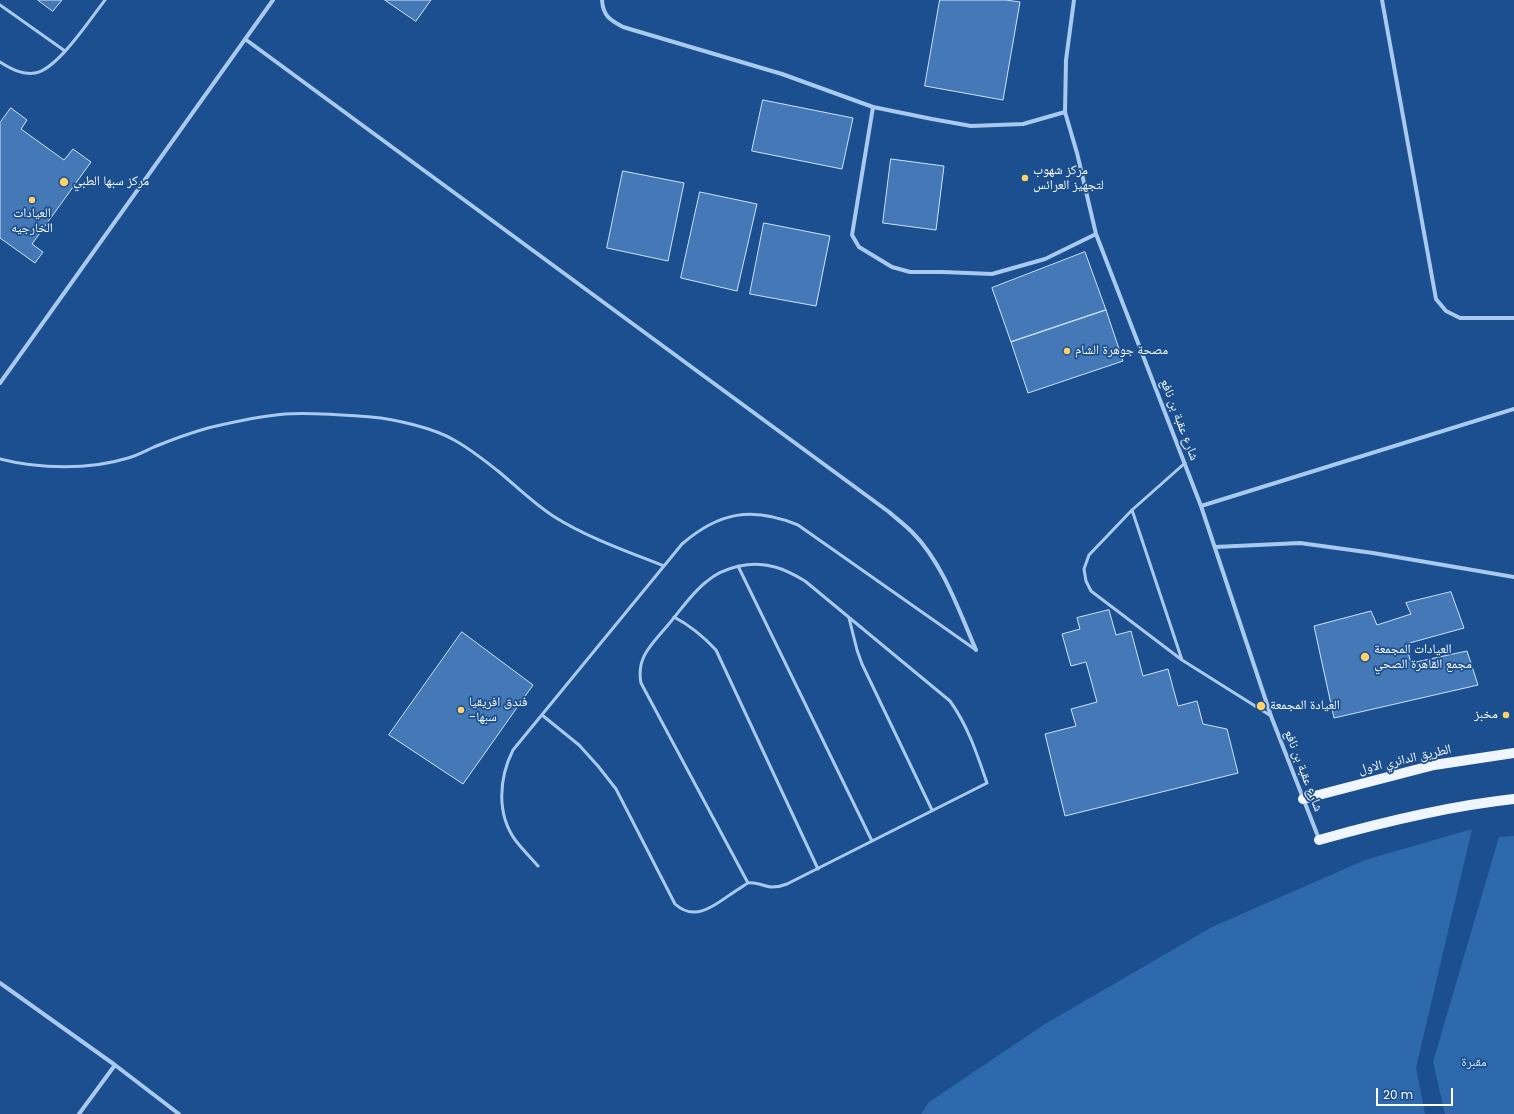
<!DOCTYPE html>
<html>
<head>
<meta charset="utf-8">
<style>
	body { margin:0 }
	#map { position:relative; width:1514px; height:1114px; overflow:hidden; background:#1b4f8f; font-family:Poppins,sans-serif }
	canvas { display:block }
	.scale { position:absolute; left:1376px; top:1088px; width:77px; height:18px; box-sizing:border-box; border:2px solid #fff; border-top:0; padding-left:5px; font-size:12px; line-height:14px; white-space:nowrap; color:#fff; -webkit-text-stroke:3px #1b4f8f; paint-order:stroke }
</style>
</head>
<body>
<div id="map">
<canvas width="1514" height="1114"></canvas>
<div class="scale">20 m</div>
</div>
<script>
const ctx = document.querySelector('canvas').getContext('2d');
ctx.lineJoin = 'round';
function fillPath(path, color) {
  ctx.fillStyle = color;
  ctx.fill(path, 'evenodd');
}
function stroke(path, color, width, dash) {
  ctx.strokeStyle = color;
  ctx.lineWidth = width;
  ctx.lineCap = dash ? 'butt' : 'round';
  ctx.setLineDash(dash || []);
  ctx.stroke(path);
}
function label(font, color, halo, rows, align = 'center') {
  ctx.font = font + ' Poppins,"Noto Naskh Arabic",sans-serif';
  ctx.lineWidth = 3.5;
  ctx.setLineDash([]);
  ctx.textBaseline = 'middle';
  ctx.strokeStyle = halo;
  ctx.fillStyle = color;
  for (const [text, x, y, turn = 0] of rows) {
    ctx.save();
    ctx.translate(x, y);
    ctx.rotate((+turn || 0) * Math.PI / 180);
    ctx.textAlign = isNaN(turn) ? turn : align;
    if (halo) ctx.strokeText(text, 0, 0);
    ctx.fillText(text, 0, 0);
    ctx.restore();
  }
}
fillPath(new Path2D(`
	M1472 829 1416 1068 1425 1114H921L929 1102 1045 1024 1212 927 1365 860Z
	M1514 836V1114H1445L1433 1062 1499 837Z`), '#2e69ad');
const building = new Path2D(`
	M38 0H62L53 11Z
	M385 0H431L416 21Z
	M940 0H1006L1020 2 1003 100 925 86Z
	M763 100 853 118 842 169 752 151Z
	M11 108 27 120 21 129 64 160 73 149 91 162 32 244 43 252 35 263 0 238V123Z
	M891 159 944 166 936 230 883 223Z
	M623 171 684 183 668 261 607 248Z
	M700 192 757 204 737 291 681 278Z
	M764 223 830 236 816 306 750 294Z
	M1085 252 1106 310 1011 342 992 288Z
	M1106 310 1123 361 1028 393 1011 342Z
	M1451 592 1464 628 1406 644 1411 663 1467 651 1478 685 1334 718 1314 626 1371 611 1377 625 1411 614 1406 603Z
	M1109 610 1116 635 1131 631 1143 676 1168 669 1178 706 1197 701 1203 724 1227 729 1238 773 1065 816 1045 734 1076 726 1071 709 1097 702 1086 662 1071 666 1062 634 1080 629 1077 618Z
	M462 632 533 685 463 784 389 735Z`);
fillPath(building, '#4478b7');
stroke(building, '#cfe3fa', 1);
stroke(new Path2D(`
	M0 5 65 51
	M0 62C11 69 22 75 35 73 57 70 91 18 105 0
	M0 459C38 469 90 470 128 458 136 456 145 451 154 447 171 440 190 433 208 428 233 422 259 416 285 414 311 412 345 415 371 417 394 419 434 428 454 440 469 448 484 460 498 471 516 486 533 503 553 516 588 538 626 551 664 566
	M1185 463 1132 510 1089 555 1084 569 1086 581 1091 591 1182 660 1271 716
	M1132 510 1182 660
	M738 566 872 841
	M674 617C691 626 703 636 716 650L818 869
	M849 618 857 650 862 664 932 810
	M542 715 579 745 598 766 616 789 675 904C697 924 718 902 737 890 741 888 744 885 748 883 756 881 764 887 772 887 777 887 782 886 787 884L987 783C977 754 968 726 950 701L805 581C795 575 786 570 775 567 752 560 723 567 706 582 691 594 680 611 668 625 652 644 636 657 641 683L748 883
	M538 866C531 858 523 850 516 841 496 814 499 778 513 750L682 544C719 512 752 506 798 525L976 650`), '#a9c9ee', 3);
stroke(new Path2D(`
	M602 0C603 16 610 20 623 27L782 74 873 107 932 119 971 126 1023 124 1065 112
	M1074 0 1066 60 1065 112 1077 153 1096 234 1201 506 1271 716 1319 839
	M1382 0 1436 299 1446 311 1460 318H1514
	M245 39 889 512C897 519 905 525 912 532 943 563 959 611 976 650
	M873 107 852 235 859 247 892 267 910 272H943L992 274 1045 259 1096 234
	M0 383 273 0
	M1201 506 1514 409
	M1215 547 1300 543 1373 553 1514 577
	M0 983 115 1065 179 1114
	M79 1114 115 1065`), '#a9c9ee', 4);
stroke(new Path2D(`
	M1303 799 1434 765 1514 753
	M1319 840C1383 822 1448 806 1514 799`), '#f0f6ff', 10);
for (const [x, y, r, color] of [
	[1025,178,4,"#ffd166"],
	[64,182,5,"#ffd166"],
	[32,200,4,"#ffd166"],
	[1067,351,4,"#ffd166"],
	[1365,657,5,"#ffd166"],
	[1261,706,5,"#ffd166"],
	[461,710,4,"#ffd166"],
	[1506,715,4,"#ffd166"]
]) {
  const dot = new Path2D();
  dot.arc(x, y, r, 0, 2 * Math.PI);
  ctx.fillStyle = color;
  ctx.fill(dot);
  stroke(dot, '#1b4f8f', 1.5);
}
label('13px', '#fff', '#1b4f8f', [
	["مركز شهوب",1033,171],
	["لتجهيز العرائس",1033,186],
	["مركز سبها الطبي",73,182],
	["العيادات",32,214,"center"],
	["الخارجيه",32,229,"center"],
	["مصحة جوهرة الشام",1075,351],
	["العيادات المجمعة",1374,650],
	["مجمع القاهرة الصحي",1374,665],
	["فندق افريقيا",469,703],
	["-سبها",469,718],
	["العيادة المجمعة",1270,706],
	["مخبز",1498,715,"right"]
], 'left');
label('13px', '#fff', '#1b4f8f', [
	["شارع عقبة بن نافع",1179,420,69],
	["الطريق الدائري الاول",1405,760,-13],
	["شارع عقبة بن نافع",1303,771,69]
]);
label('13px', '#cfe3fa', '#1b4f8f', [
	["مقبرة",1474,1063]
]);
</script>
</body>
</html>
